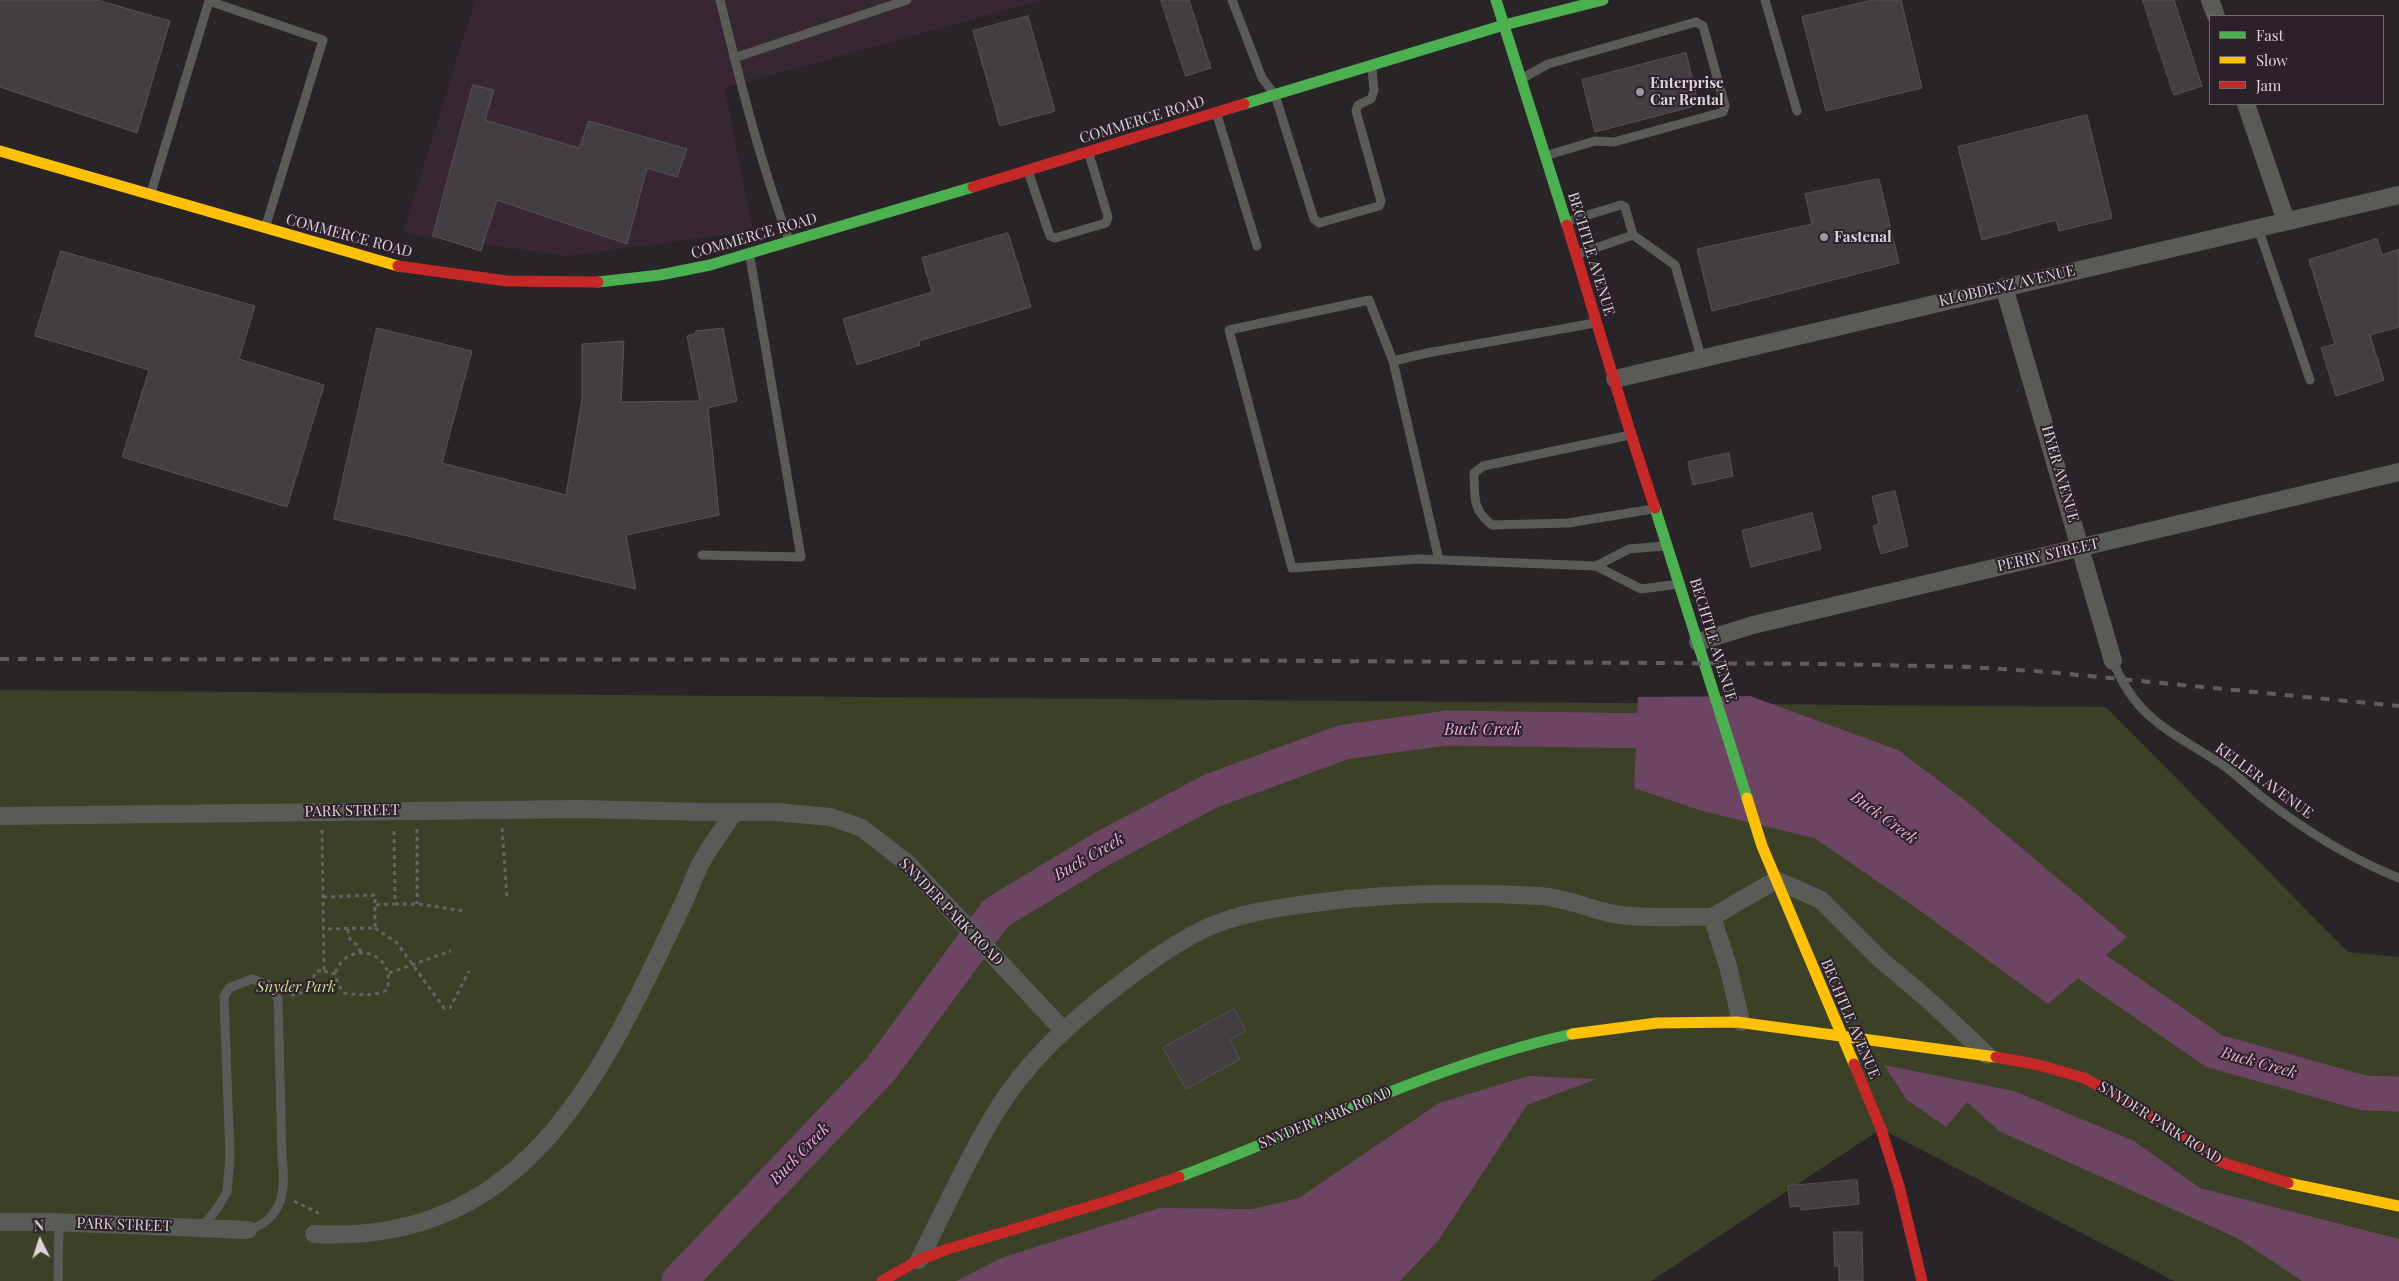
<!DOCTYPE html>
<html>
<head>
<meta charset="utf-8">
<style>
	body { margin:0 }
	#map { position:relative; width:2399px; height:1281px; overflow:hidden; background:#292428; font-family:"Playfair Display",serif }
	canvas { display:block }
	.legend { position:absolute; left:2209px; top:15px; width:175px; height:90px; box-sizing:border-box; background:#2c2129; border:1px solid #72696f; margin:0; padding:6px 9px; list-style:none; font-size:15px; color:#dcd4d9 }
	.legend li { display:flex; align-items:center; gap:10px; height:25px }
	.legend b { width:25px; border:1px solid #72696f }
	.north { position:absolute; left:15px; top:1216px; width:50px; height:50px; -webkit-text-stroke:4px #2c2129; paint-order:stroke; rotate:356deg; font-size:14px; font-weight:700; line-height:20px; text-align:center; color:#dcd4d9 }
	.north::after { content:''; display:block; margin:auto; width:18px; height:22px; background:#dcd4d9; clip-path:polygon(50% 0,100% 100%,50% 72%,0 100%) }
</style>
</head>
<body>
<div id="map">
<canvas width="2399" height="1281"></canvas>
<ul class="legend">
<li><b style="height:6px;background:#4caf50"></b>Fast</li>
<li><b style="height:6px;background:#ffc107"></b>Slow</li>
<li><b style="height:6px;background:#c62828"></b>Jam</li>
</ul>
<div class="north">N</div>
</div>
<script>
const ctx = document.querySelector('canvas').getContext('2d');
ctx.lineJoin = 'round';
function fillPath(path, color) {
  ctx.fillStyle = color;
  ctx.fill(path, 'evenodd');
}
function stroke(path, color, width, dash) {
  ctx.strokeStyle = color;
  ctx.lineWidth = width;
  ctx.lineCap = dash ? 'butt' : 'round';
  ctx.setLineDash(dash || []);
  ctx.stroke(path);
}
function label(font, color, halo, rows, align = 'center') {
  ctx.font = font + ' "Playfair Display",serif';
  ctx.lineWidth = 4;
  ctx.setLineDash([]);
  ctx.textBaseline = 'middle';
  ctx.strokeStyle = halo;
  ctx.fillStyle = color;
  for (const [text, x, y, turn = 0] of rows) {
    ctx.save();
    ctx.translate(x, y);
    ctx.rotate((+turn || 0) * Math.PI / 180);
    ctx.textAlign = isNaN(turn) ? turn : align;
    if (halo) ctx.strokeText(text, 0, 0);
    ctx.fillText(text, 0, 0);
    ctx.restore();
  }
}
fillPath(new Path2D(`
	M475 0H1042L725 88 753 231 567 256 403 233Z`), '#372732');
fillPath(new Path2D(`
	M0 690 2106 707 2348 952 2399 957V1281H2174L1881 1129 1651 1281H0Z`), '#3b4027');
fillPath(new Path2D(`
	M1750 696 1898 750 1966 801 2127 937 2048 1004 1915 907 1814 838 1702 811 1634 788 1638 697Z
	M1884 1065 2014 1091 2134 1141 2200 1188 2399 1239V1281H2302L2237 1238 1999 1131 1967 1102 1946 1127 1907 1100Z
	M1528 1076 1597 1079 1527 1105 1438 1241 1400 1281H956L1001 1258 1159 1208 1252 1209 1299 1198 1439 1103Z`), '#6b4561');
stroke(new Path2D(`
	M2053 940 2214 1051 2364 1093 2399 1094
	M679 1281 880 1070 996 913 1105 847 1211 791 1344 742 1447 728 1658 731 1682 739`), '#6b4561', 35);
const building = new Path2D(`
	M0 0H97L170 21 137 133 0 87Z
	M1161 0H1189L1211 68 1186 76Z
	M1873 0H1901L1922 88 1826 111 1802 17Z
	M2143 0H2174L2202 86 2174 95Z
	M1028 16 1055 111 1000 126 973 31Z
	M1686 53 1699 105 1595 132 1582 80Z
	M473 85 494 90 485 120 579 148 589 121 687 149 677 177 647 168 627 244 497 200 481 251 433 236Z
	M2087 115 2112 218 2059 231 2056 220 1982 240 1958 147Z
	M1879 179 1899 263 1712 311 1697 249 1812 224 1805 194Z
	M1008 233 1031 307 919 341 920 345 857 365 843 319 932 292 922 258Z
	M2377 239 2382 255 2399 249V327L2370 335 2384 380 2336 396 2321 348 2335 344 2309 260Z
	M61 251 255 306 239 359 324 385 287 507 122 457 149 370 35 336Z
	M377 328 472 351 442 463 566 495 582 400V344L624 341 621 402 700 401 687 336 695 334 696 331 723 328 737 401 708 408 719 515 626 535 636 589 334 519Z
	M1729 453 1733 476 1693 485 1688 462Z
	M1895 491 1908 546 1881 554 1873 526 1879 524 1872 497Z
	M1812 513 1821 549 1751 567 1742 531Z
	M1234 1009 1246 1031 1230 1040 1240 1059 1186 1089 1163 1048Z
	M1857 1180 1859 1204 1801 1210V1206L1790 1207 1788 1186Z
	M1834 1232H1862L1863 1281H1839V1266H1835Z`);
fillPath(building, '#433e42');
stroke(building, '#585357', 1);
stroke(new Path2D(`
	M502 828 507 898
	M417 829V904
	M323 897 375 895V928L324 929
	M395 904H419L464 911
	M376 905 395 904 394 828
	M375 928 397 943 444 1008H450L469 971
	M348 929C348 938 350 941 359 946L360 952
	M324 971 335 974 338 984 344 993C359 995 373 997 387 990 398 951 346 938 335 974
	M389 973 451 951
	M291 995 308 991 316 971H324L322 830
	M294 1201 322 1215`), '#656462', 3, [4, 4]);
stroke(new Path2D(`
	M720 0C740 81 760 162 789 240
	M1232 0 1262 78 1275 95 1314 219 1319 223 1379 206 1381 201 1356 111 1358 105 1371 99 1374 91 1372 68
	M1765 0 1797 111
	M734 58 907 0
	M1523 78 1548 64 1696 22 1703 26 1725 106 1723 112 1614 142 1595 141 1548 155
	M1217 115 1257 246
	M1028 171 1050 236 1055 238 1106 223 1108 217 1089 154
	M151 193 209 1 323 40 266 225
	M1568 221 1621 205 1625 207 1633 235 1578 254
	M2258 228 2310 380
	M1633 235 1675 265 1701 357
	M1595 323 1427 353 1393 361 1369 300 1229 330 1292 568 1418 559 1596 566
	M1393 361 1439 560
	M1630 435 1483 466 1474 473C1475 498 1472 509 1492 525L1568 523 1653 509
	M1665 546 1629 549 1596 566 1641 589 1679 584
	M702 555 801 557 750 257
	M2113 661C2137 722 2174 732 2224 766 2237 775 2249 787 2262 797 2304 830 2349 858 2399 878
	M202 1228 218 1207 227 1192 230 1157 224 997 229 988 252 979 269 985 278 999 282 1157C286 1189 284 1219 248 1230
	M58 1281 59 1222`), '#5a5b56', 9);
stroke(new Path2D(`
	M2210 0 2216 16
	M2246 104 2286 221
	M2004 287 2113 661
	M1615 379 2399 195
	M1698 642 1753 625 2399 472
	M0 816 580 809 704 812H777L830 817 862 828 908 864 1063 1030
	M1712 917 1776 880 1821 900 1880 959 1932 1003 1987 1055
	M0 1222H51L248 1230
	M314 1234C530 1246 604 1068 683 904 689 891 694 876 701 863 710 845 724 829 734 812
	M919 1260C945 1210 967 1158 997 1110 1027 1063 1059 1033 1102 998 1134 973 1166 948 1202 930 1237 913 1276 908 1314 903 1389 893 1464 892 1540 896 1568 898 1593 911 1620 915 1650 919 1682 916 1712 917L1728 966 1741 1022`), '#5a5b56', 18);
stroke(new Path2D(`
	M1496 0 1567 225
	M1244 104 1504 25 1603 0
	M598 282 660 275 710 265 973 187
	M1655 508 1747 798
	M1179 1177C1310 1128 1434 1065 1572 1034`), '#4caf50', 11);
stroke(new Path2D(`
	M0 151 398 266
	M1747 798 1762 846 1854 1064
	M1572 1034 1657 1023 1737 1022 1996 1057
	M2288 1183 2399 1206`), '#ffc107', 11);
stroke(new Path2D(`
	M973 187 1244 104
	M1567 225C1596 319 1623 414 1655 508
	M398 266 507 281 598 282
	M1996 1057 2039 1065 2084 1078 2124 1099 2221 1162 2288 1183
	M1854 1064 1881 1129 1899 1186 1922 1281
	M882 1281 919 1260 948 1249 1108 1201 1179 1177`), '#c62828', 11);
stroke(new Path2D(`
	M0 659 1158 660 1833 664 1970 667 2048 672 2399 706`), '#5f5e5d', 4, [9, 9]);
for (const [x, y, r, color] of [
	[1640,92,5,"#9d969b"],
	[1824,237,5,"#9d969b"]
]) {
  const dot = new Path2D();
  dot.arc(x, y, r, 0, 2 * Math.PI);
  ctx.fillStyle = color;
  ctx.fill(dot);
  stroke(dot, '#2c2129', 2);
}
label('bold 15px', '#dcd4d9', '#2c2129', [
	["Enterprise",1650,83],
	["Car Rental",1650,100],
	["Fastenal",1834,237]
], 'left');
label('15px', '#dcd4d9', '#2c2129', [
	["COMMERCE ROAD",1142,120,-17],
	["COMMERCE ROAD",349,236,15],
	["COMMERCE ROAD",754,236,-16],
	["BECHTLE AVENUE",1591,254,73],
	["KLOBDENZ AVENUE",2007,286,-13],
	["HYER AVENUE",2060,474,74],
	["PERRY STREET",2048,555,-13],
	["BECHTLE AVENUE",1713,640,73],
	["KELLER AVENUE",2264,781,36],
	["PARK STREET",352,811,-1],
	["SNYDER PARK ROAD",951,912,46],
	["BECHTLE AVENUE",1850,1019,67],
	["SNYDER PARK ROAD",1325,1118,-22],
	["SNYDER PARK ROAD",2160,1123,32],
	["PARK STREET",124,1225,2]
]);
label('italic 15px', '#cddd8f', '#2c2129', [
	["Snyder Park",296,987]
]);
label('italic 16px', '#f0acde', '#2c2129', [
	["Buck Creek",1483,730],
	["Buck Creek",1884,818,36],
	["Buck Creek",1089,857,-30],
	["Buck Creek",2259,1063,16],
	["Buck Creek",800,1154,-46]
]);
</script>
</body>
</html>
